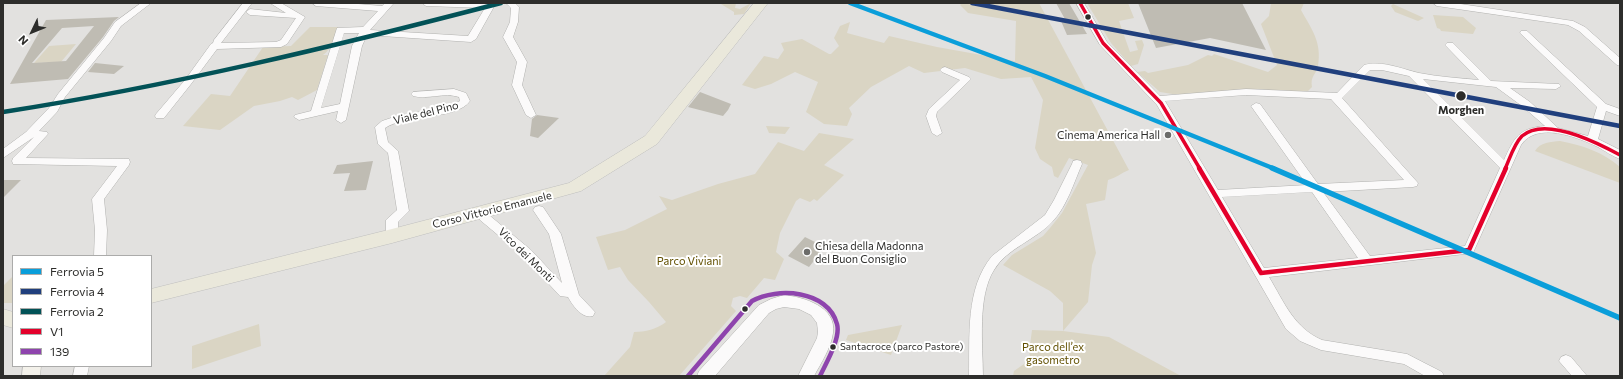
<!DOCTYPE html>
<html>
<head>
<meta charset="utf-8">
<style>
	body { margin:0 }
	#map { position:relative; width:1623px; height:379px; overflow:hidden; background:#e2e1df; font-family:Commissioner,sans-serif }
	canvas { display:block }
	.frame { position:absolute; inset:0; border:4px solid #2d2d2b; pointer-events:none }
	.legend { position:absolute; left:12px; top:255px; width:140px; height:112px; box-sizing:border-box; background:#fff; border:1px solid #ababaa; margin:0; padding:5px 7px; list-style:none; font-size:12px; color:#2d2d2b }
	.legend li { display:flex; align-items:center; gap:8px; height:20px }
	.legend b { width:20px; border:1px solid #ababaa }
	.north { position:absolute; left:12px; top:12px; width:40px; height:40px; -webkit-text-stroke:3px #fff; paint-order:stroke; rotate:227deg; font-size:11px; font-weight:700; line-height:16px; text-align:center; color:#2d2d2b }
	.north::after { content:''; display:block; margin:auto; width:14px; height:18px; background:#2d2d2b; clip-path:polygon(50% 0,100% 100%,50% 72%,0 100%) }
</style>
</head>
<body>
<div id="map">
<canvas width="1623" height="379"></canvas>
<div class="frame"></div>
<ul class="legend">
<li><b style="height:5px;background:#0a9eda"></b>Ferrovia 5</li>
<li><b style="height:5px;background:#203f7d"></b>Ferrovia 4</li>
<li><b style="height:5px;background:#025257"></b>Ferrovia 2</li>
<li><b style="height:5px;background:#e4002b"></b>V1</li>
<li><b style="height:5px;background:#8e44ad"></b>139</li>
</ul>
<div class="north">N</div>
</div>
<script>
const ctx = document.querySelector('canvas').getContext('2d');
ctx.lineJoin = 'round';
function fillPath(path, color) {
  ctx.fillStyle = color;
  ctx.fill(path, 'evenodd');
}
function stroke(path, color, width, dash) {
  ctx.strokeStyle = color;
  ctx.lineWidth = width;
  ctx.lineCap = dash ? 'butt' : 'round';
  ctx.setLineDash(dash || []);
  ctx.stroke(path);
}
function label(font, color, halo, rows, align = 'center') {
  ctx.font = font + ' Commissioner,sans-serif';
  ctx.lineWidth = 4;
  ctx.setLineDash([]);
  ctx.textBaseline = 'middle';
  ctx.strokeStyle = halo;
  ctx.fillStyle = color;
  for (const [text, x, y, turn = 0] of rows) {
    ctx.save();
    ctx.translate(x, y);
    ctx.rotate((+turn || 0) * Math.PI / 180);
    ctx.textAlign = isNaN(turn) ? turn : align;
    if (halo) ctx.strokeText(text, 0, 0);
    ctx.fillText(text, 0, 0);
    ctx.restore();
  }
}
fillPath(new Path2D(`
	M723 3H736L735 8 740 9 751 3 744 14 734 15V12L721 4Z
	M962 3H1039L1129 170C1121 173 1116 178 1108 180L1105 200 1086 204 1096 253 1092 265 1088 302 1063 331 1109 337 1181 376H1013L1014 371 1031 359 1029 353 1032 330 1063 331V303L1050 291 1003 265 1012 255 1043 236 1050 228 1062 213 1088 165 1069 158 1058 178 1054 176 1052 167 1040 159 1035 148 1043 100 1031 77 1001 79 965 68 924 73 909 66 871 87 849 108 852 114 847 126 824 124 806 112 818 82 795 72 771 84 755 89 742 85 764 56 778 59 784 50 781 43 802 39 829 54H831L839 46 834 38 840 26 850 22 847 33 884 43 889 36 937 47 1015 61 1016 21 968 13 960 5Z
	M1087 3H1128L1134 18 1119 21 1130 52 1138 50 1135 41 1142 40 1144 45 1138 64 1131 66 1111 43Z
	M1271 3H1304L1301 10C1312 30 1322 42 1318 66 1316 75 1310 76 1312 87L1307 92 1179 95 1160 92 1137 72 1145 71 1148 73 1188 65 1208 55 1212 56 1214 54 1268 72 1277 65 1261 24 1269 16Z
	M1393 4 1424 18 1418 21 1395 12 1391 6Z
	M1433 15 1463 17 1476 28 1473 34 1441 31 1440 29 1437 28Z
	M310 27H338C334 37 332 49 323 55H328L317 90 298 100 292 97 280 101 254 106 220 130 183 126 211 94 230 96 263 47 291 46Z
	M76 44 61 62 34 63 49 46Z
	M766 126 790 127 785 134 769 133Z
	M819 133 854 139 824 165 844 175 817 201 814 199 810 202 800 198 796 201 780 233 776 252 784 259 775 280 764 278 747 298 740 296 733 298 731 306 736 311 679 376H604L630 347 634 332C645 332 657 329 666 322L649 302 628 280 620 267 608 270 596 237 625 230 667 209 659 196 672 200 718 184 755 174 778 142 804 151Z
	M1560 141C1582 145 1603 152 1620 167V183L1535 151C1540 142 1551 142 1560 141Z
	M13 276V303H3V286Z
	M259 324 261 346 192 369V346Z
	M902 325 891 355 846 340 848 335Z`), '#dad5c4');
fillPath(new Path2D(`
	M1056 3H1069L1087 34 1067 35 1061 21H1066Z
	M1138 3H1242L1266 50 1210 38 1156 48Z
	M119 17 114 21 103 37 68 79 10 84 46 20ZM94 26 66 61 32 63 62 28Z
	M95 63 124 66 114 74 88 72Z
	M700 92 731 104 728 110 723 116 688 107Z
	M537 115 559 118 538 138 530 136 532 119Z
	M373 161 366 190 344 191 350 173 333 174 337 165Z
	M3 180H21L3 198Z
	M805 237 825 247 809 267 788 256Z`), '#bfbcb3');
const minor = new Path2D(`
	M141 3H151L121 26 111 41 65 97 57 112 39 131 47 132 48 134 26 158 129 159 130 162 129 165 104 199 107 230 106 256H94L95 230 92 199 117 166 13 164 12 161 13 158 34 137 3 158V149L26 132 49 108 58 94 104 38 115 22Z
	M243 3H252L221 43 276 42 281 40 296 18 250 15 246 12 250 9 286 13 270 3H281L305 17 287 44 281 47 217 49 191 84 164 118H156L155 116 156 114 185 80 211 44 213 43 214 40Z
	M312 3H346L382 6 385 3H394L370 30 468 36 485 8 426 6 422 3H496L476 39 471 42 367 35 362 46 346 120 341 123 336 120 338 111 299 120 294 117 295 115 311 111 337 28 363 27 378 11 316 6ZM344 33H359L352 46 340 104 321 108Z
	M506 3H515L519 7 518 22 513 37 527 62 522 85 536 115 531 118 526 115 512 85 517 62 503 37 510 22 511 8Z
	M1076 3H1084L1107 42 1160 96 1246 89 1337 93 1364 65C1382 60 1402 69 1419 73 1439 77 1459 78 1479 80L1447 47 1445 45 1447 43H1453L1491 81 1559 84 1561 86 1556 89 1510 88 1530 102 1558 128 1588 136 1597 107 1520 33 1521 31H1527L1606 104 1620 109V116L1606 111 1598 139 1620 150V159C1612 156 1605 151 1598 147 1577 137 1537 121 1521 145L1473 253 1269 277C1284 302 1294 328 1322 340L1407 354 1442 372 1444 376H1425L1404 364 1321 350 1300 341 1286 329 1157 105 1100 45ZM1370 70H1382L1409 76 1500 168 1465 246 1370 256 1323 192 1413 187 1417 186 1418 183 1342 98ZM1423 79 1496 87 1522 106 1545 126C1519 128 1514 138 1504 160ZM1246 95 1331 99 1404 180 1318 184 1260 104 1256 103 1251 106 1307 185 1218 190 1165 101ZM1312 192 1358 258 1264 268 1222 197Z
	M1433 3H1454L1573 21 1585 27 1620 58V66L1617 65 1579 31 1568 25 1437 6Z
	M945 67 969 77 971 79 937 112 936 116 942 133 937 136 932 133 926 116 929 109 960 80 942 72 940 70 942 68Z
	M454 89 466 93 470 101C457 120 406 114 385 128L388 142 398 151 409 211 398 222V236L396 239 392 240 388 239 386 236V220L397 210 388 153 378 144 375 127 382 121 391 118 452 105 460 101 459 97C444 92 428 100 413 96L411 94 413 92Z
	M1077 160 1081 161 1082 164C1074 182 1067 206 1053 221 1036 240 1007 248 994 270 977 297 983 345 983 376H969C970 336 965 289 992 256L1045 215 1054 200 1072 164 1073 161Z
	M539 206 543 207 561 234 579 295 595 312 593 316C582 319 573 306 568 297L560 296 523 256 480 220 477 212 479 209H487L489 215 531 250 562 283 549 234 533 210 535 207Z
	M1566 355 1571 357 1587 376H1572L1559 361 1561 357Z
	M75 366H89L87 376H73Z`);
const tertiary = new Path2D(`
	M784 295C804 297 837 307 833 333 831 348 821 363 814 376H798L817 338 818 332 817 323 811 315 799 309 784 307 776 309 769 313 715 376H697L699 371 759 305 771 299Z`);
const secondary = new Path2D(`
	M23 366H41L40 376H22Z`);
const primary = new Path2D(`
	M754 3H768L657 144 581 191 392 243 151 303V289L392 229 569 183 645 136Z
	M3 309 13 312V328L3 325Z`);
stroke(minor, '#b1b1af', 1);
stroke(tertiary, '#b1b1af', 1);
stroke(secondary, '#b1b1af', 1);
stroke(primary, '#bfbfbe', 1);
fillPath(minor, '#fbfafa');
fillPath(tertiary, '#fbfafa');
fillPath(secondary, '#f3f1ea');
fillPath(primary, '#eae8db');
stroke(new Path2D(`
	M1080 3 1103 43 1161 103 1200 169
	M1505 169C1510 158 1514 144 1522 136 1545 116 1598 143 1620 155`), '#e4002b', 3.5);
stroke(new Path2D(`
	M1199 168 1261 273
	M1469 250 1506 168
	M1261 273 1469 250`), '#e4002b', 4.5);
stroke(new Path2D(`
	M688 376 752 301C777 287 828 290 837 324 841 338 826 363 820 376`), '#8e44ad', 4.5);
stroke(new Path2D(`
	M850 3 1045 76 1275 169`), '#0a9eda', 4.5);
stroke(new Path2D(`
	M1272 168 1620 318`), '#0a9eda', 5.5);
stroke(new Path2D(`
	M972 3 1620 126`), '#203f7d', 4.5);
stroke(new Path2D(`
	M3 112C171 86 336 46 501 3`), '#025257', 4.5);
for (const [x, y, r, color] of [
	[1088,17,3.5,"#2d2d2b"],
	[1461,96,5.5,"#2d2d2b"],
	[1168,135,4,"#6c6c6a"],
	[807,252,4,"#6c6c6a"],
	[745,309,3.5,"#2d2d2b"],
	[833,347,3.5,"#2d2d2b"]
]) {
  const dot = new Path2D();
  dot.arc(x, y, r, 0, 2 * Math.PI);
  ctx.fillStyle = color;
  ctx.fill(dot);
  stroke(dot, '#fff', 1.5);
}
label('10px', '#2d2d2b', '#fff', [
	["Santacroce (parco Pastore)",840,347]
], 'left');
label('bold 11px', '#2d2d2b', '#fff', [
	["Morghen",1461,110]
]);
label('11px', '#2d2d2b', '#fff', [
	["Viale del Pino",426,113,-14],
	["Corso Vittorio Emanuele",492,210,-14],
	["Vico dei Monti",526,255,44]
]);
label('11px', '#2d2d2b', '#fff', [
	["Cinema America Hall",1160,135],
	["Chiesa della Madonna",815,246,"left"],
	["del Buon Consiglio",815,259,"left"]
], 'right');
label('11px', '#625000', '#fff', [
	["Parco Viviani",689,261],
	["Parco dell’ex",1053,347],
	["gasometro",1053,360]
]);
</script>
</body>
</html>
